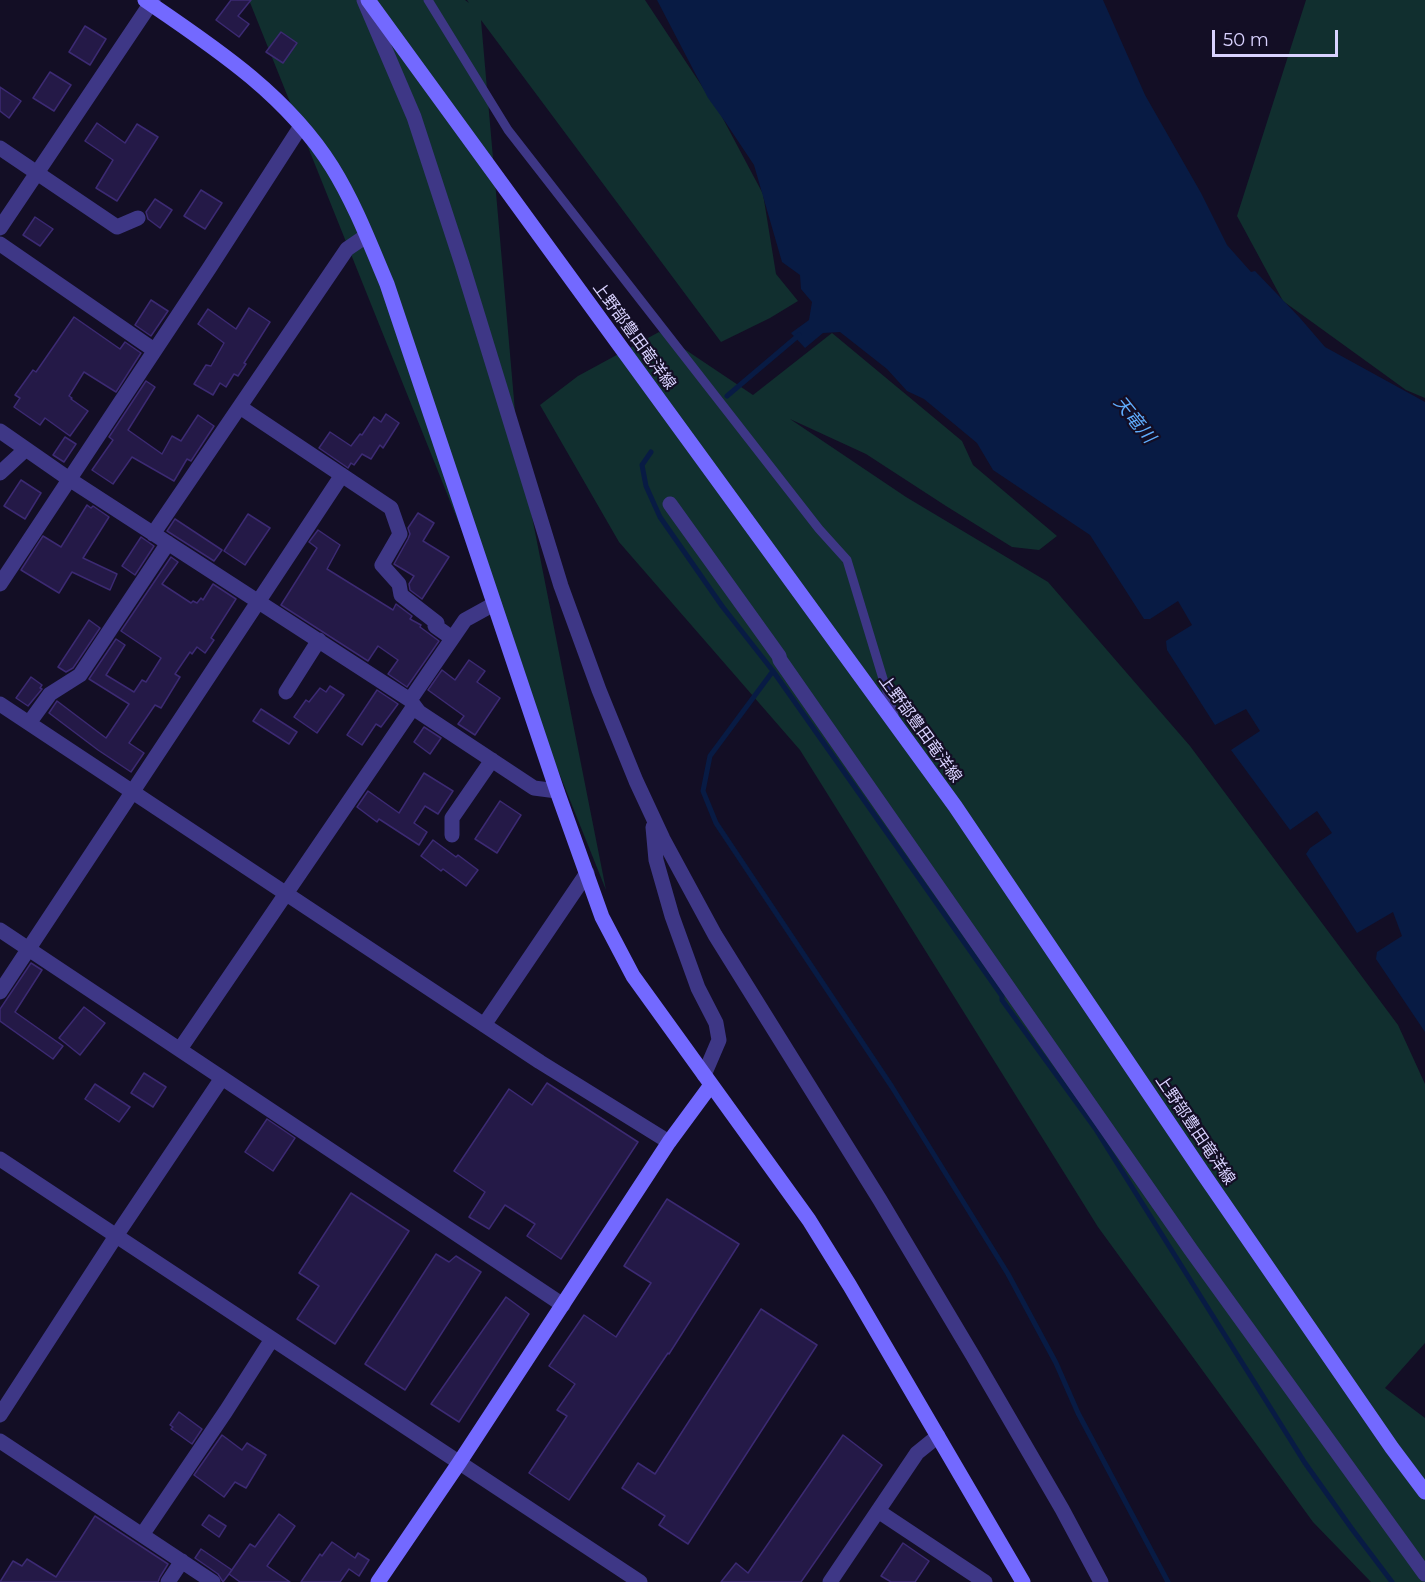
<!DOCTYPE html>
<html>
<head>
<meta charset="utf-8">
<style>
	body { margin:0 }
	#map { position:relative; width:1425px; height:1582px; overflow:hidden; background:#130e25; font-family:Montserrat,sans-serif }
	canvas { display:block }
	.scale { position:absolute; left:1212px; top:30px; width:126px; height:27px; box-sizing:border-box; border:3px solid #d9d2ff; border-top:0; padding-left:8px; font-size:18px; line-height:21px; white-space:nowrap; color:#d9d2ff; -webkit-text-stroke:4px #130e25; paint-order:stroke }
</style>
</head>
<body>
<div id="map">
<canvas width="1425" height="1582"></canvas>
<div class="scale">50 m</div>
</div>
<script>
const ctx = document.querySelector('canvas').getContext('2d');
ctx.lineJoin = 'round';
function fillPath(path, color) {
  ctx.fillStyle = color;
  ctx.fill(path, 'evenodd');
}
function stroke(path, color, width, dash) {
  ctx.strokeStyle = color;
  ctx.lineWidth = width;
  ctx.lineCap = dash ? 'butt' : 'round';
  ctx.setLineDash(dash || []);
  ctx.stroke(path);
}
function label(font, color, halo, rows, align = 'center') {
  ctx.font = font + ' Montserrat,"Noto Sans JP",sans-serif';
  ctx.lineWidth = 4.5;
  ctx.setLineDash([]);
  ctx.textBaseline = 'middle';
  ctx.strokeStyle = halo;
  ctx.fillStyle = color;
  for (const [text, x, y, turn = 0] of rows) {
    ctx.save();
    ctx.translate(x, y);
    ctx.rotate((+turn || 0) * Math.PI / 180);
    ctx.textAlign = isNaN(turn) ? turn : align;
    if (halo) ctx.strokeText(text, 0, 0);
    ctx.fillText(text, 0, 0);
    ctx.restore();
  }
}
fillPath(new Path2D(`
	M249 0H465L469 3 467 0H645L721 115 763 194 776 274 798 301 770 318 721 342 481 20 518 446 606 890Z
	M1306 0H1425V398L1406 390 1283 301 1237 216Z
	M659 332 753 395 832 333 962 441 973 465 1057 536 1039 550 1012 547 946 506 866 454 790 419 906 497 1048 582 1190 746 1398 1025 1425 1084V1343L1385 1388 1425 1418V1582H1371L1313 1522 1098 1227 800 750 619 542 540 405 578 376Z`), '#112f2f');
fillPath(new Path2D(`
	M657 0H1103L1145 95 1201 193 1227 245 1251 272 1255 271 1300 318 1325 347 1425 402V1032L1376 959 1377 952 1402 936 1393 912 1357 933 1306 854 1310 848 1332 833 1317 811 1290 830 1231 750 1260 731 1246 709 1215 725 1167 650 1166 641 1192 625 1178 601 1150 619H1144L1090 535 993 470 977 443 924 399 907 391 887 369 840 332 823 333 805 348 791 333 809 320 812 302 801 289 800 275 782 262 754 165 726 123 708 98Z`), '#081b44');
stroke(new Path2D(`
	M727 396 799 335
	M651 452 642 465 646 486 660 517 722 606 773 671 1002 996V1000L1095 1128 1305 1463 1352 1529 1392 1582
	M773 671 710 756 703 791 716 823 892 1087 1008 1274 1056 1363 1078 1413 1168 1582`), '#081b44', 5);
const building = new Path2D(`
	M231 0H251L238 16 249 24 239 37 216 20Z
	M85 26 106 39 90 65 69 52Z
	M281 32 297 43 283 63 266 52Z
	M50 72 71 85 54 111 33 98Z
	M0 87 21 101 9 118 0 111Z
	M97 123 125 143 137 124 158 137 117 201 96 188 113 160 85 141Z
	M201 190 222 203 205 229 184 216Z
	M155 199 172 210 160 228 148 219 146 212Z
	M35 217 53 229 40 246 23 235Z
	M151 300 168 311 151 336 135 325Z
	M249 308 270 322 244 363 246 364 238 376 234 374 226 387 220 383 213 395 194 384 206 365 211 366 224 343 198 324 208 309 236 329Z
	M74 317 120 349 125 342 141 353 116 392 84 372 69 396 72 398 71 399 88 411 70 436 45 418 40 425 14 407 20 398 15 395 33 370 36 372Z
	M146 381 155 387 128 430 162 454 172 436 181 441 198 415 214 426 191 461 187 459 174 481 132 457 113 484 92 470 113 440 109 437Z
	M386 414 399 423 383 448 380 445 371 459 362 454 354 465 351 463 348 468 319 448 330 432 351 446 360 434 362 435 374 417 381 422Z
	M65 437 76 444 64 462 53 455Z
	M21 480 41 493 25 519 4 506Z
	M87 505 91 508 93 506 109 517 83 558 117 574 110 590 72 572 59 593 21 570 43 536 61 547Z
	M418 513 434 523 423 541 449 557 422 599 410 590 409 584 414 576 394 564 408 539 410 534 408 528Z
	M248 514 270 528 245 565 224 551Z
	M175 519 222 550 214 561 167 531Z
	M318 530 340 545 327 569 393 610 396 604 412 616 410 619 421 625 420 627 439 641 407 687 388 674 398 660 378 646 368 661 281 605 317 548 309 542Z
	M141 537 154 546 135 575 122 566Z
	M171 557 178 562 162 584 191 603 193 601 197 603 201 598 203 600 213 584 236 599 211 638 214 640 205 653 197 647 192 654 190 652 175 674 180 677 161 708 155 705 129 743 144 753 131 772 98 750 49 713 57 701 106 738 129 704 89 679 116 639 125 645 106 675 134 692 142 680 146 682 161 658 121 631Z
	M89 620 100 628 73 668 66 672 58 667Z
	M469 660 485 671 477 682 500 698 475 735 458 724 464 716 428 690 442 670 455 680Z
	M31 677 42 685 40 688 42 689 28 706 16 698Z
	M330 686 344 695 317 733 294 717 306 700 309 702 320 688 326 692Z
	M377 690 398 704 381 727 376 724 362 745 347 735Z
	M261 709 297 732 289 744 253 721Z
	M424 727 441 738 430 754 414 742Z
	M424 773 453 791 438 814 425 806 414 823 427 832 419 845 379 819 377 822 357 807 368 791 399 813Z
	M500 801 521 815 497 853 475 839Z
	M433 840 456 857 458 855 478 870 466 886 443 869 441 871 421 856Z
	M31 963 42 970 15 1012 63 1046 53 1059 0 1021V1009Z
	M84 1007 105 1023 80 1055 59 1038Z
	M144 1073 166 1087 153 1107 131 1093Z
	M547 1083 638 1142 561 1259 527 1236 535 1224 505 1205 489 1229 469 1217 485 1192 454 1171 509 1089 532 1105Z
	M95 1084 130 1107 119 1122 85 1099Z
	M267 1119 295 1138 273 1171 245 1152Z
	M351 1193 409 1231 335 1344 297 1319 319 1286 299 1273Z
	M667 1199 739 1244 669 1354 668 1353 569 1500 529 1473 567 1416 557 1410 575 1384 549 1366 584 1315 616 1337 651 1283 624 1266Z
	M436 1254 449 1262 456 1256 481 1272 405 1390 365 1364Z
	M506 1297 529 1314 459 1422 431 1404Z
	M761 1309 817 1345 688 1544 659 1525 665 1516 622 1488 638 1463 655 1474Z
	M179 1412 202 1429 192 1444 171 1429 173 1427 170 1425Z
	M222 1435 242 1450 247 1443 266 1455 246 1488 235 1482 224 1497 194 1475Z
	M843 1435 882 1465 801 1582H721L736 1563 748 1573Z
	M279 1514 295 1526 267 1566 290 1582H240L229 1574 250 1544 255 1547Z
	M209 1515 226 1526 219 1537 202 1525Z
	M95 1516 168 1564 160 1577 158 1582H0L13 1561 22 1566 27 1559 56 1577Z
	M332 1542 355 1558 358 1553 369 1560 359 1576 349 1569 340 1582H301L320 1554 322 1556Z
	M903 1543 929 1561 915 1582H891L881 1576Z
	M201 1549 232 1570 223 1582 218 1574 195 1558Z`);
fillPath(building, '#241947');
stroke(building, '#3c2a73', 1.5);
stroke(new Path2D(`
	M428 0 508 130 819 529 847 560 894 715`), '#3e3786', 9);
stroke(new Path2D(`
	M364 0 414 117 462 264 561 586 599 690 636 781 663 839 715 935 880 1200 973 1356 1062 1509 1101 1582
	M0 148 117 227 138 218
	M0 228 153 0
	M0 244 154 350
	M240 407 391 508 400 534 382 565 399 584 401 595 437 623 435 626 452 638
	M0 431 69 479 410 700 419 712 534 788 557 791
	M0 473 26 449
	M670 504 779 656 780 660 1191 1250 1425 1574
	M153 534 347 249 366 236
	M0 584 210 267 301 126
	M286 692 319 640
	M410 700 465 620 494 604
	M0 704 540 1062 669 1142
	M29 723 50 694 80 675 168 543
	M653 827 656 860 672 916 698 988 716 1023 719 1040 704 1075
	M452 835V818L492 760
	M0 930 563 1305
	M0 992 342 475
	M484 1025 587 873
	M180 1049 414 706
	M0 1159 640 1582
	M0 1415 116 1236 222 1078
	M0 1441 213 1582
	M878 1511 985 1582
	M142 1535 226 1411 272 1339
	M168 1582 182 1561
	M830 1582 917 1453 938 1436`), '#3e3786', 15);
stroke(new Path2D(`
	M145 0C214 47 287 95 332 167 355 204 370 244 387 284L557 791 602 917 633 976 809 1220 850 1286 1023 1582
	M368 0 955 806 1202 1172 1392 1448 1425 1492
	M378 1582 459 1463 669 1142 711 1085`), '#7369ff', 15);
label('16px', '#d9d2ff', '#130e25', [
	["上野部豊田竜洋線",634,336,54],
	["上野部豊田竜洋線",920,729,54],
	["上野部豊田竜洋線",1195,1130,56]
]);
label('italic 18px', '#60aeff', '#130e25', [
	["天竜川",1134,420,51]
]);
</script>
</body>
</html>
